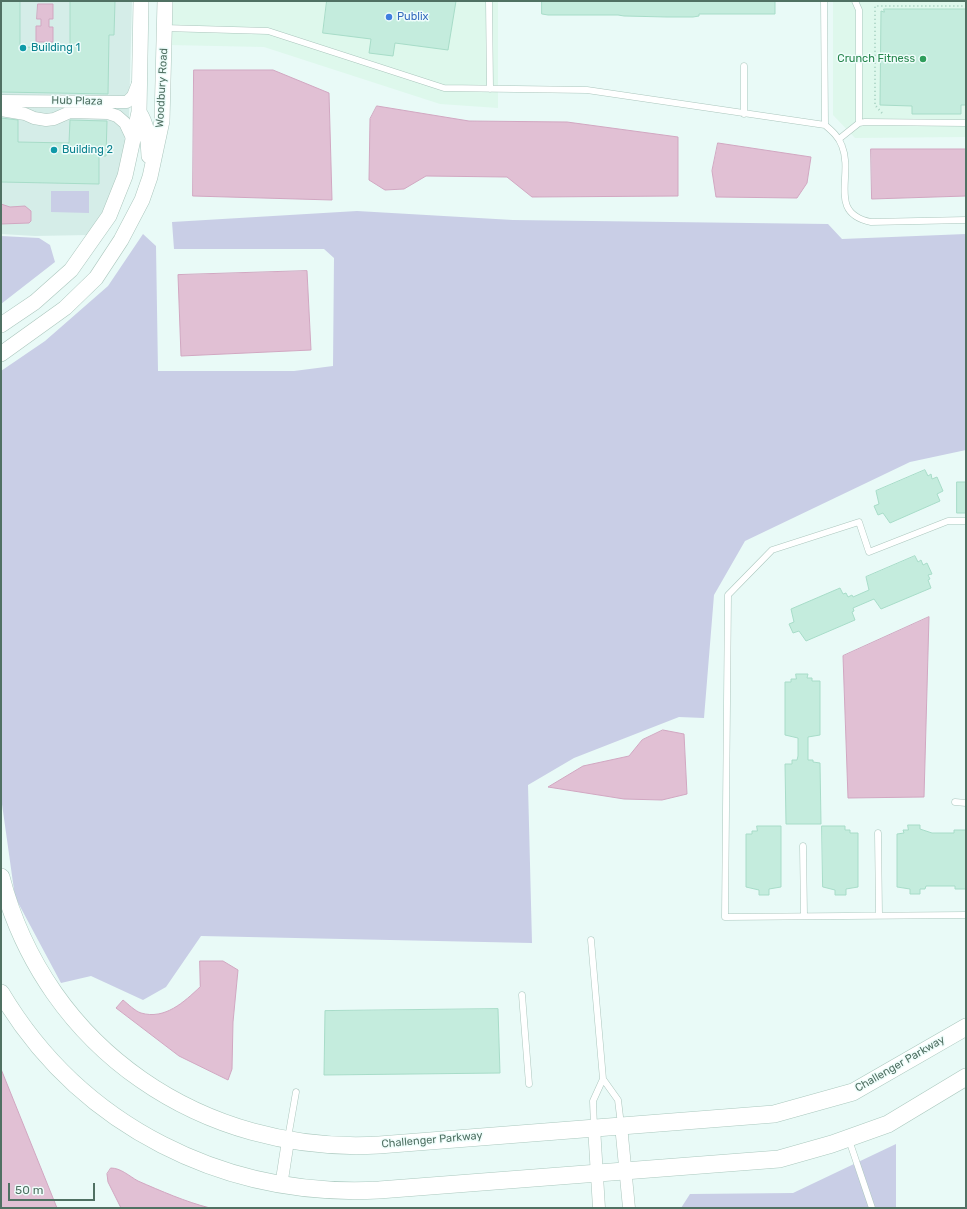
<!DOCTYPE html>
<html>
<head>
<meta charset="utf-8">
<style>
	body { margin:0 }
	#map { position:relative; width:967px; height:1209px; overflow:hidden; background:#e9faf7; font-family:Rubik,sans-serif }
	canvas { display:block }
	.frame { position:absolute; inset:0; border:2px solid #507163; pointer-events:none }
	.scale { position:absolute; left:8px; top:1183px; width:87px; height:18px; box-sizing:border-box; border:2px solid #507163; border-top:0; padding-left:5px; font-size:12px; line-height:14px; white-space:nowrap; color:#507163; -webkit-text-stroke:3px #effdfb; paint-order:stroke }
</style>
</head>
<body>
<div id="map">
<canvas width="967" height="1209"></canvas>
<div class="frame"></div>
<div class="scale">50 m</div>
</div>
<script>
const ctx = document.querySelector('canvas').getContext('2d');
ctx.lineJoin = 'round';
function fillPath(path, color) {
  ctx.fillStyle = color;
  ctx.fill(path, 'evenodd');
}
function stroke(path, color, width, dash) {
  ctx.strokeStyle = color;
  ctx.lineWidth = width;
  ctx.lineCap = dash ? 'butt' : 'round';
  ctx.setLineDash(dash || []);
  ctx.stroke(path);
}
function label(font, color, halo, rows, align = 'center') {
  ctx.font = font + ' Rubik,sans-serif';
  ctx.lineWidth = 3;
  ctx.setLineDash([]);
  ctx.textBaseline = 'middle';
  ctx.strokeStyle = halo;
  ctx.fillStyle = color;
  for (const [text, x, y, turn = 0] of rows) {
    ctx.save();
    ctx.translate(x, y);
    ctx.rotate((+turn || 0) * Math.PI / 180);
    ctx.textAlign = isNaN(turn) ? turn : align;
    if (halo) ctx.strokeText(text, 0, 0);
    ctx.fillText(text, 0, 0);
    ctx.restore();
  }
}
fillPath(new Path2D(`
	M1 1H132L128 153 112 200 88 235 35 236 1 234Z`), '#d5ede8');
fillPath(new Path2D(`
	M168 1H498V108L440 104 264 47 168 45Z
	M833 1H966V137L855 138 833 115Z`), '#def8ec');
fillPath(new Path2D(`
	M51 191H89V213L51 212Z
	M357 211 513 220 828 224 842 239 966 234V450L910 462 745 541 714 595 704 718 679 717 574 758 528 785 532 943 201 936 166 987 143 1000 91 976 61 983 15 897 1 797V371L45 341 108 286 143 234 156 246 158 371H294L333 366 334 258 324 249H174L172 222Z
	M1 236 39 238 50 245 55 262 1 304Z
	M896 1144V1208H681L690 1194 793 1193Z`), '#c9cee6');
const water = new Path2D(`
	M38 4H53V19H49V27H53V42H36V26H41V19H37Z
	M194 70H273L329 93 332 200 193 196Z
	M377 106 469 121 567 122 678 137V196L532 197 507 177 426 176 404 189 385 190 369 180 370 119Z
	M718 143 811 157 807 183 797 198 716 197 712 171Z
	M871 149H966V196L872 199Z
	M1 204 10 207 25 206 31 211V221L29 223 1 224Z
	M307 271 311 350 181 356 178 275Z
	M929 617 924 797 848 798 843 656Z
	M663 730 684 734 687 794 662 800 624 799 548 787 583 766 629 756 642 740Z
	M200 961H223L238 970 233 1022 232 1069 228 1080 179 1056 116 1008 123 1000C128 1004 135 1011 141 1013 165 1020 184 1002 200 987Z
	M1 1069 57 1208H1Z
	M111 1168C121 1168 129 1176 138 1181 161 1191 186 1202 210 1208H121L108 1182 107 1174Z`);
fillPath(water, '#e1c0d4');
stroke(water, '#d1a7c1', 1);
const building = new Path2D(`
	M1 1H20V47L70 48V1H115L114 35H109L108 94 1 92Z
	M327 1H456L448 50 395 43 393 56 369 53 371 39 323 33Z
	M542 1H775V14H699V16L693 17H667L624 16 618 15H548L542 14Z
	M884 9H966V105H961V114H912V106L880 105 881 11 884 12Z
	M1 118 18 120V142L69 143 70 120 107 121 106 156H99V184L1 182Z
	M925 470 928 476 931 474 932 479 937 477 943 491 937 494 940 501 890 523 883 513 878 515 874 506 879 504 876 491Z
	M957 482H966V513H957Z
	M915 556 918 562 921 560 923 565 927 563 932 574 928 575 930 579 928 580 931 588 881 609 874 599 853 608 854 611 852 612 855 620 806 641 799 631 793 633 789 624 794 622 791 609 840 588 843 594 846 593 848 597 852 595 853 597 869 590 866 577Z
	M796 674H808L807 678H812V681H820V735L808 737V760H813V762L820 763 821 824H786L785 764H792V760H797L798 756V738L785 735V682H791V679H796Z
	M908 825H920V829L932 833H954V830H966V889H955V886H926L925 889H920V894H910V889L897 887V834L904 833 903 830H908Z
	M757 826H781V887L769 889V895H759V890L746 887V834H752V831H757Z
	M822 826H845V830H850V833H858V887L846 889V895H835V890L823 887Z
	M498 1009 500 1073 324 1075 325 1011Z`);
fillPath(building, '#c4ecdd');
stroke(building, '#a7dcc8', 1);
const service = new Path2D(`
	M489 1 490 89
	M824 1 825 125
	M855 1 859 10V123
	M164 28 268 31 444 88 587 90 825 125C832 131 839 137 842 146 854 176 827 213 871 222L966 220
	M744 66V114
	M839 139 859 123 865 122 966 123
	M966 521H948L869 552 859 522 772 550 728 595 725 917 966 915
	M955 802 966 803
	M878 833 879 915
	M803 846 804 916
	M591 940 603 1079 618 1100 621 1125
	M522 995 529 1084
	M594 1127 593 1101 603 1079
	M288 1138 296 1092
	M849 1140 872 1208`);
const minor = new Path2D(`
	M1 101 127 102 133 96 138 83
	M1 110 25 114 34 118 46 120 54 119 70 112 108 113 117 116 125 123 133 140
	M621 1125 629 1208
	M594 1127 599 1208
	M281 1186 288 1141`);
const tertiary = new Path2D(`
	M139 112C148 126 148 140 149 156
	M1 325 35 302 71 270 109 216 125 176 139 112 141 1
	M1 354 65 308 96 278 121 240 142 200 150 177 162 121 165 1`);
const secondary = new Path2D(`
	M1 877C46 1050 204 1155 379 1145L774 1114 853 1092 966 1027
	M1 993C81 1127 225 1198 379 1190L779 1159 832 1144 888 1124 966 1077`);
stroke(service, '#abc6bd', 7);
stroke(minor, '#abc6bd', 13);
stroke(tertiary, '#abc6bd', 16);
stroke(secondary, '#aac8be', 18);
stroke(new Path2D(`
	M882 113 875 105V6H966`), '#a7d1c1', 2, [1, 3]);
stroke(service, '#fff', 6);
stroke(minor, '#fff', 12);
stroke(tertiary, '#fff', 15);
stroke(secondary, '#fff', 17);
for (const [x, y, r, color] of [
	[389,17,4,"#3f7fe0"],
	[23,48,4,"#0f9aa8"],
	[923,59,4,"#2e9e5b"],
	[54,150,4,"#0f9aa8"]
]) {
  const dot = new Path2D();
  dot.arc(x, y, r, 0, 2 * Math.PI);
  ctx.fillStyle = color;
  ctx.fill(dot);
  stroke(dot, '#effdfb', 1.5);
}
label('11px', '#366cbe', '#effdfb', [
	["Publix",397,17]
], 'left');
label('11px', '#0d838f', '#effdfb', [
	["Building 1",31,48],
	["Building 2",62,150]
], 'left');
label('11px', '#27864d', '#effdfb', [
	["Crunch Fitness",915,59]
], 'right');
label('11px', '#507163', '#effdfb', [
	["Woodbury Road",162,88,-87],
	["Hub Plaza",77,101,1],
	["Challenger Parkway",900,1064,-30],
	["Challenger Parkway",432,1140,-5]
]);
</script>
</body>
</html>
